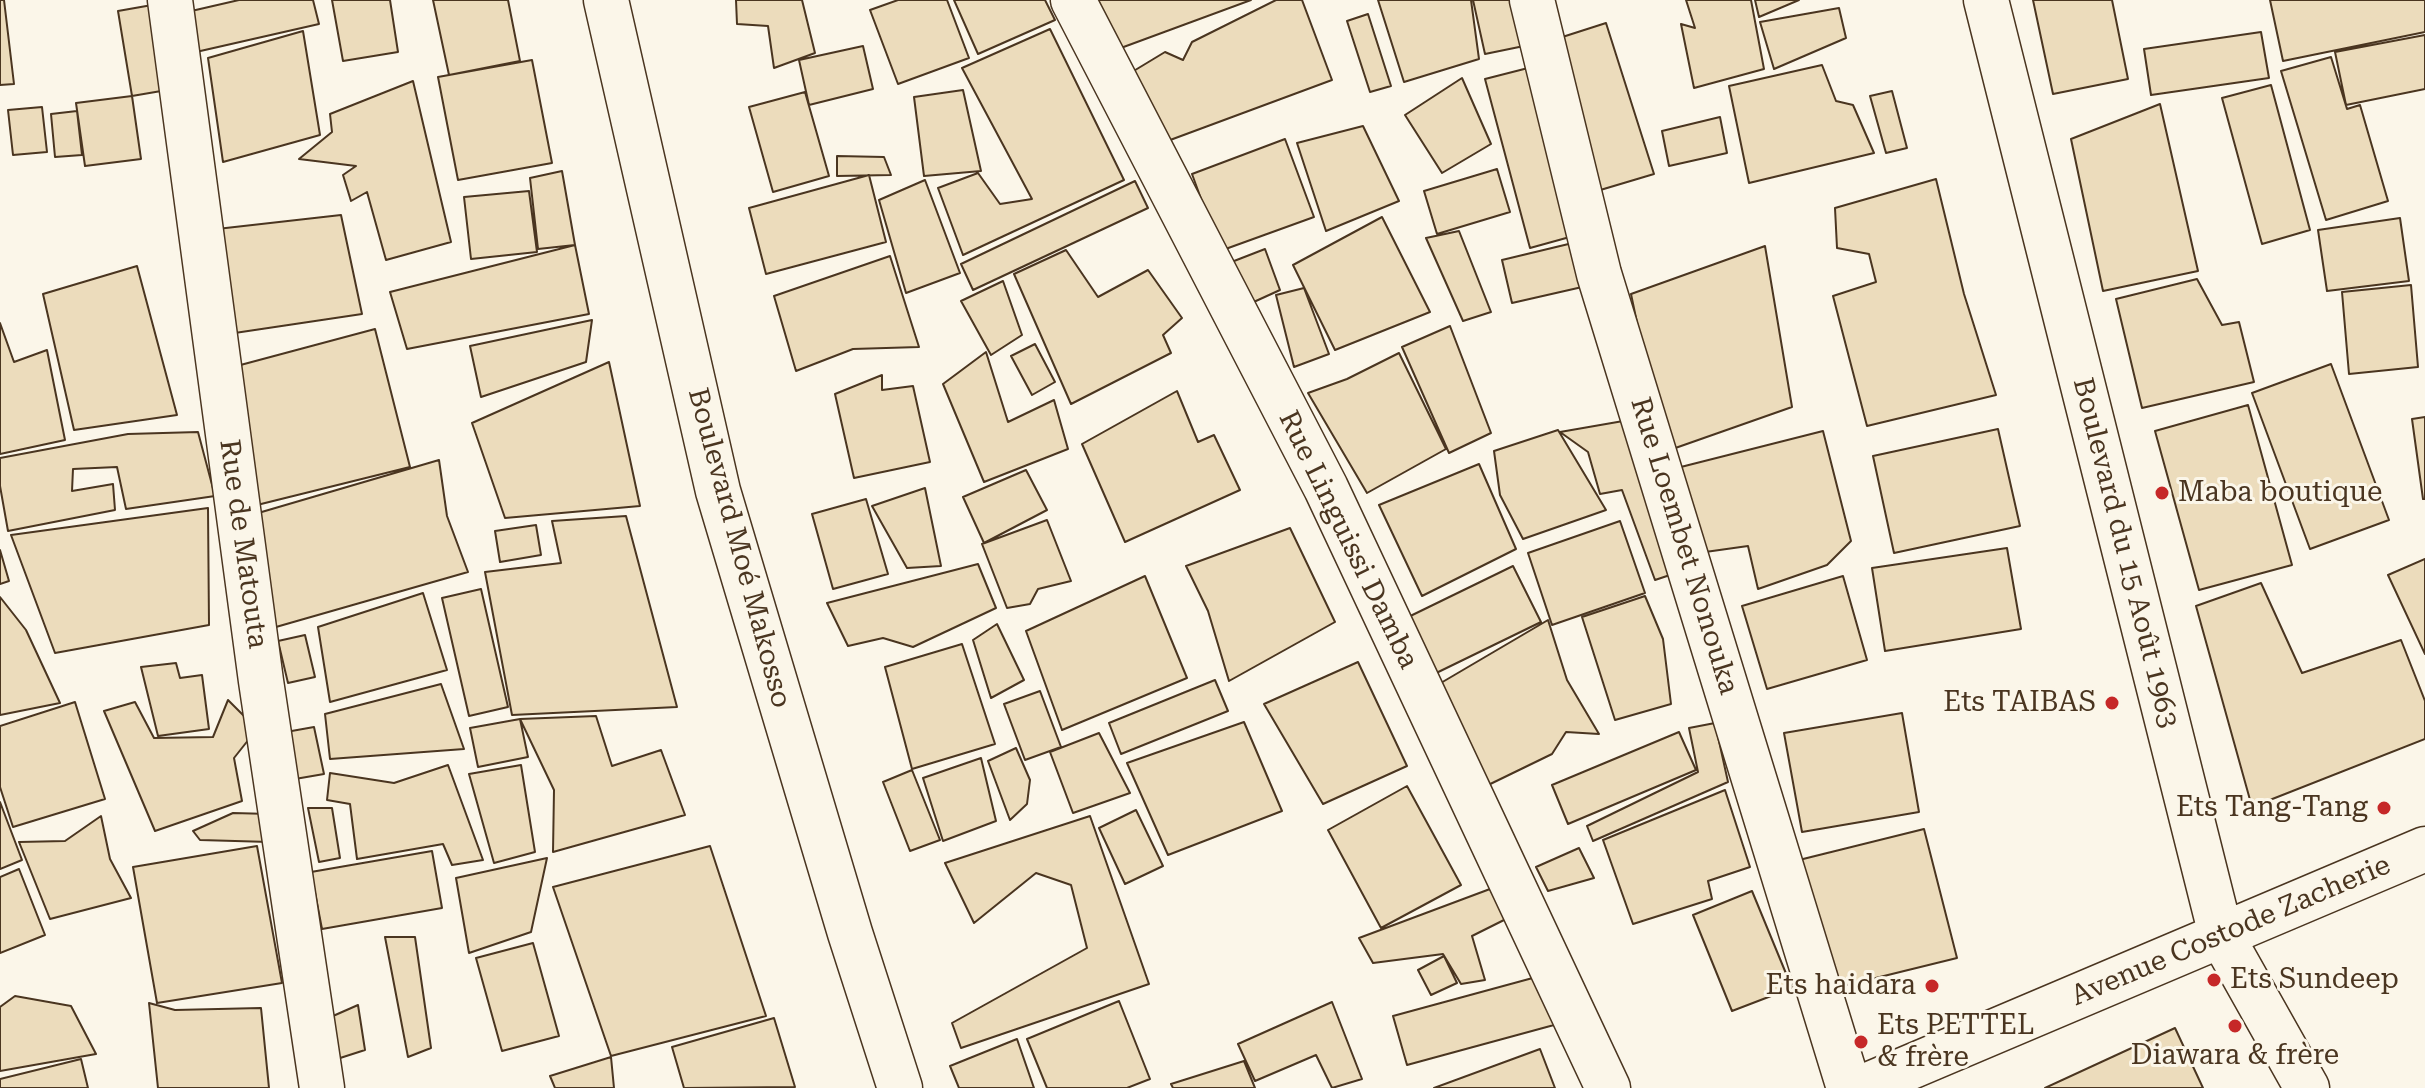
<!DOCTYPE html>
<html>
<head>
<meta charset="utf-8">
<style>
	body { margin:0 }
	canvas { display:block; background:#fbf6e9 }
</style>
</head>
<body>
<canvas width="2425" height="1088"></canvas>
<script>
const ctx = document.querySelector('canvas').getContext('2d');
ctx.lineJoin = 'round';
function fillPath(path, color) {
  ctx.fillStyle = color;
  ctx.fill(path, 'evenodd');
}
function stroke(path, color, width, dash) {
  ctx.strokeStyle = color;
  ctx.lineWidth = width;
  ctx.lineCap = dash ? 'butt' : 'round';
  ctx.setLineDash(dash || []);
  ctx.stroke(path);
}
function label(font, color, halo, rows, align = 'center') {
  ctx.font = font + ' "Roboto Serif",serif';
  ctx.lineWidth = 6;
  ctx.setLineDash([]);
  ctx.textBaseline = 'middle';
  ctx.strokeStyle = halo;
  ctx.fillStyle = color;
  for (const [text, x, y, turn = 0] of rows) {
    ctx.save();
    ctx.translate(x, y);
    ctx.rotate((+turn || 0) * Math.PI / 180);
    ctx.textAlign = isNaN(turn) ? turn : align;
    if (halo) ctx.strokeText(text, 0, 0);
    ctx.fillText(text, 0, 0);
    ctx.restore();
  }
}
const building = new Path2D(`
	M0 0H4L14 84 0 85Z
	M239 0H313L319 24 196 52 187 12Z
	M332 0H390L398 52 343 61Z
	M433 0H508L520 61 449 75Z
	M736 0H802L815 53 774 68 768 26 737 24Z
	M898 0H947L969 58 898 84 870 10Z
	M954 0H1045L1055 20 978 54Z
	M1074 0H1251L1110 52Z
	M1276 0H1302L1332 80 1154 146 1127 75 1165 52 1183 60 1192 42Z
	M1378 0H1471L1479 59 1404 82Z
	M1473 0H1514L1524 46 1485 54Z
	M1686 0H1751L1764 69 1694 88 1681 24 1695 28Z
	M1755 0H1799L1759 17Z
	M2033 0H2112L2128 79 2053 94Z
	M2270 0H2425V32L2283 61Z
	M152 5 167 90 132 96 118 11Z
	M1839 8 1846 38 1774 69 1760 22Z
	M1368 14 1391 86 1370 92 1347 21Z
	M1606 23 1654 174 1597 191 1553 40Z
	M1050 29 1124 180 963 255 938 188 978 173 1000 204 1032 199 962 68Z
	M303 31 320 135 223 162 208 58Z
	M2261 32 2269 78 2151 95 2144 49Z
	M2425 35V89L2346 105 2335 52Z
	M863 46 873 89 809 105 799 60Z
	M2331 57 2347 109 2360 105 2388 201 2326 220 2281 71Z
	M532 60 552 163 458 180 438 77Z
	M1822 65 1836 101 1853 105 1874 153 1749 183 1729 86Z
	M1532 67 1577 235 1530 248 1485 79Z
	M1462 78 1491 144 1442 173 1405 115Z
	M413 81 451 242 386 260 367 192 351 201 343 175 356 166 299 159 332 132 330 114Z
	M2271 85 2310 230 2262 244 2222 98Z
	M963 90 981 171 924 176 914 97Z
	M1892 91 1907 148 1886 153 1870 96Z
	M805 92 829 176 773 192 749 107Z
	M132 96 141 159 85 166 76 103Z
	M2160 104 2198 271 2103 291 2071 139Z
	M42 107 47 152 13 155 8 110Z
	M77 111 82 155 55 157 51 114Z
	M1720 117 1727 153 1669 166 1662 131Z
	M1363 126 1399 201 1326 231 1297 143Z
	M1285 139 1314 217 1220 251 1192 174Z
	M837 156 884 157 891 175 837 176Z
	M1497 169 1510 212 1437 234 1424 191Z
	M562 171 575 245 538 249 530 178Z
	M869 175 886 242 766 274 749 208Z
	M1936 179 1964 294 1996 395 1867 426 1833 296 1876 282 1869 254 1837 248 1835 208Z
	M925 180 960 273 906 293 879 200Z
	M1135 181 1148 208 973 290 961 264Z
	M529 191 537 252 471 259 464 197Z
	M341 215 362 314 228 334 217 229Z
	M1382 217 1430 312 1335 350 1293 265Z
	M2400 218 2409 281 2327 291 2318 230Z
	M1459 231 1491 312 1463 321 1426 238Z
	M1581 241 1591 285 1512 303 1502 260Z
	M575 245 589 314 407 349 390 292Z
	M1765 246 1792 407 1664 452 1631 294Z
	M1265 249 1280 290 1234 311 1216 268Z
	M1066 250 1098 297 1148 270 1182 318 1163 335 1171 353 1071 404 1014 274Z
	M890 256 919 347 853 349 796 371 774 296Z
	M137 266 177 415 74 430 43 294Z
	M2197 279 2222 325 2239 322 2254 382 2142 408 2116 299Z
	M1003 281 1022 335 991 355 961 301Z
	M2411 285 2418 367 2349 374 2342 292Z
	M1304 288 1329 354 1294 367 1276 295Z
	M592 320 586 362 481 397 470 346Z
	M0 323 14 362 47 350 65 440 0 454Z
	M1450 326 1491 433 1449 453 1402 347Z
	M375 329 410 467 253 506 233 367Z
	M1035 344 1055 382 1032 395 1011 356Z
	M986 352 1008 422 1054 400 1068 449 984 482 943 384Z
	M1399 353 1446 449 1367 493 1308 393 1347 379Z
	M609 362 640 506 505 518 472 423Z
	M2331 364 2389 520 2310 549 2252 393Z
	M882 375V390L913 386 930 462 854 478 835 394Z
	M1177 391 1198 442 1214 435 1240 490 1125 542 1082 444Z
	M2248 405 2292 565 2199 590 2155 431Z
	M2425 417V499H2423L2412 419Z
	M1629 420 1673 574 1655 580 1622 490 1600 494 1588 452 1560 432Z
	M1998 429 2020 526 1894 553 1873 456Z
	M1558 430 1606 510 1523 539 1500 495 1494 451Z
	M1823 431 1851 541 1827 565 1758 589 1748 546 1691 554 1669 470Z
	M198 432 215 496 126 509 117 467 73 469 72 491 113 484 115 510 8 531 0 486V458L128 434Z
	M439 460 447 516 468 572 255 633 248 516Z
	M1479 464 1516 549 1422 596 1379 505Z
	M1026 470 1047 510 984 543 963 497Z
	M925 488 941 566 907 568 872 506Z
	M866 499 888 574 833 589 812 514Z
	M208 508 209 625 55 653 11 535Z
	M626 516 677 707 512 715 485 572 561 563 552 521Z
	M1047 520 1071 581 1038 589 1030 604 1007 608 982 544Z
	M1620 521 1645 593 1552 625 1528 553Z
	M536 525 541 555 500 562 495 531Z
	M1290 528 1335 622 1229 681 1208 611 1186 566Z
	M2007 548 2021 629 1885 651 1872 568Z
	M0 550 9 581 0 584Z
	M2425 559V654L2388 575Z
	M978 564 996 608 913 647 883 638 848 646 827 603Z
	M1513 566 1541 622 1426 678 1398 622Z
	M1145 576 1187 678 1062 730 1026 631Z
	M1843 576 1867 660 1767 689 1742 606Z
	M2261 583 2302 673 2401 640 2425 701V739L2252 807 2196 606Z
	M481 589 508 707 469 716 442 598Z
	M423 593 447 670 330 702 318 627Z
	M1645 596 1663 639 1671 704 1615 720 1582 617Z
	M0 597 26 630 60 703 0 715Z
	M1548 620 1567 680 1599 734 1566 732 1552 754 1480 789 1434 687Z
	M997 624 1024 680 991 698 973 640Z
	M305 635 315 677 288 683 278 641Z
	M962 644 995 744 912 769 885 667Z
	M1358 662 1407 766 1323 804 1264 704Z
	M176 663 180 678 202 675 209 729 158 736 141 667Z
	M1215 680 1228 711 1121 754 1109 723Z
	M441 684 464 749 330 759 325 714Z
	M1040 691 1061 747 1025 760 1004 704Z
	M228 700 257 729 234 758 242 801 155 831 104 711 135 702 154 738 213 737Z
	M75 702 105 799 13 827 0 787V726Z
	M1902 713 1919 812 1802 832 1784 733Z
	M596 716 612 766 661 750 685 815 553 852 554 790 520 719Z
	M520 719 528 757 478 767 470 728Z
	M1244 722 1282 811 1168 855 1127 763Z
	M1715 723 1728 782 1593 841 1587 826 1698 772 1689 728Z
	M314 727 324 774 295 779 286 732Z
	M1679 732 1696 770 1568 824 1552 785Z
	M1099 733 1130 793 1073 813 1050 752Z
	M1016 748 1030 780 1027 804 1010 820 988 761Z
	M981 758 996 821 943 841 923 778Z
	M448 765 483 860 452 865 443 844 357 859 350 804 327 800 330 773 394 783Z
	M521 765 535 852 494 863 469 774Z
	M912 770 940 840 910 851 883 782Z
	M1407 786 1461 885 1381 928 1328 830Z
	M1725 790 1750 867 1708 881 1712 899 1633 924 1603 840Z
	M0 802 22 860 0 869Z
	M308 808H332L340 858 319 862Z
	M1136 810 1163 866 1125 884 1099 828Z
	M233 813 270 814V842L200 840 193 831Z
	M101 816 110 859 131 898 50 919 19 842 65 841Z
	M1090 816 1149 984 961 1048 952 1023 1087 948 1071 885 1036 873 974 923 945 863Z
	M1924 829 1957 958 1831 989 1799 860Z
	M257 846 282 983 157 1003 133 867Z
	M710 846 766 1016 611 1056 553 887Z
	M1579 848 1594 878 1548 891 1536 867Z
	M432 851 442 908 322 929 311 872Z
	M547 858 531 932 469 953 456 878Z
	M19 869 45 935 0 953V877Z
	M1490 889 1508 918 1472 936 1485 980 1461 984 1443 954 1373 963 1359 938Z
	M1752 891 1792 988 1732 1011 1693 915Z
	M385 937H415L431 1048 408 1057Z
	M533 943 559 1036 502 1051 476 958Z
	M1444 956 1457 983 1431 995 1418 970Z
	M1540 976 1554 1025 1407 1065 1393 1016Z
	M15 996 71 1006 96 1054 0 1071V1007Z
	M1119 1001 1150 1079 1127 1088H1047L1027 1039Z
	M1332 1002 1362 1079 1332 1088 1316 1055 1255 1081 1238 1044Z
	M149 1003 175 1010 261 1008 269 1088H158Z
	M358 1005 365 1050 337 1059 333 1016Z
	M774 1018 795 1087 684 1088 672 1047Z
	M2175 1028 2203 1088H2045Z
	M1017 1039 1034 1088H959L950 1066Z
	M1540 1049 1555 1088H1434Z
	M611 1057 614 1088H555L550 1076Z
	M81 1059 88 1088H0V1079Z
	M1244 1061 1255 1088H1173L1171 1084Z`);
fillPath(building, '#ecdcbc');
stroke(building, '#4a3520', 2);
const minor = new Path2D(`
	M170 0 261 681 322 1088
	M606 0 718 491 850 933 900 1088
	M1073 0 1326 488 1608 1088
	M1532 0 1599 274 1849 1088
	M1986 0 2221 935 2307 1088
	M1861 1088 2425 849`);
stroke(minor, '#4a3520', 47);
stroke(minor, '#fbf6e9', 44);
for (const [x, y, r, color] of [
	[2162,493,8,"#c62828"],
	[2112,703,8,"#c62828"],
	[2384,808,8,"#c62828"],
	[2214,980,8,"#c62828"],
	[1932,986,8,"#c62828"],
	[2235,1026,8,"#c62828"],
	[1861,1042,8,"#c62828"]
]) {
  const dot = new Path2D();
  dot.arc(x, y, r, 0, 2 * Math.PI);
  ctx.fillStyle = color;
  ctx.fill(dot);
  stroke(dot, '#fbf6e9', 3);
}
label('28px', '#4a3520', '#fbf6e9', [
	["Maba boutique",2178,493],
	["Ets TAIBAS",2096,703,"right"],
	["Ets Tang-Tang",2368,808,"right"],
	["Ets Sundeep",2230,980],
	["Ets haidara",1916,986,"right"],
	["Ets PETTEL",1877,1026],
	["& frère",1877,1058],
	["Diawara & frère",2235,1056,"center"]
], 'left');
label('28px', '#4a3520', '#fbf6e9', [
	["Rue Linguissi Damba",1348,540,64],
	["Rue de Matouta",243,544,82],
	["Rue Loembet Nonouka",1684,546,73],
	["Boulevard Moé Makosso",739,548,75],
	["Boulevard du 15 Août 1963",2125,553,76],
	["Avenue Costode Zacherie",2231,931,-23]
]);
</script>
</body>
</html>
